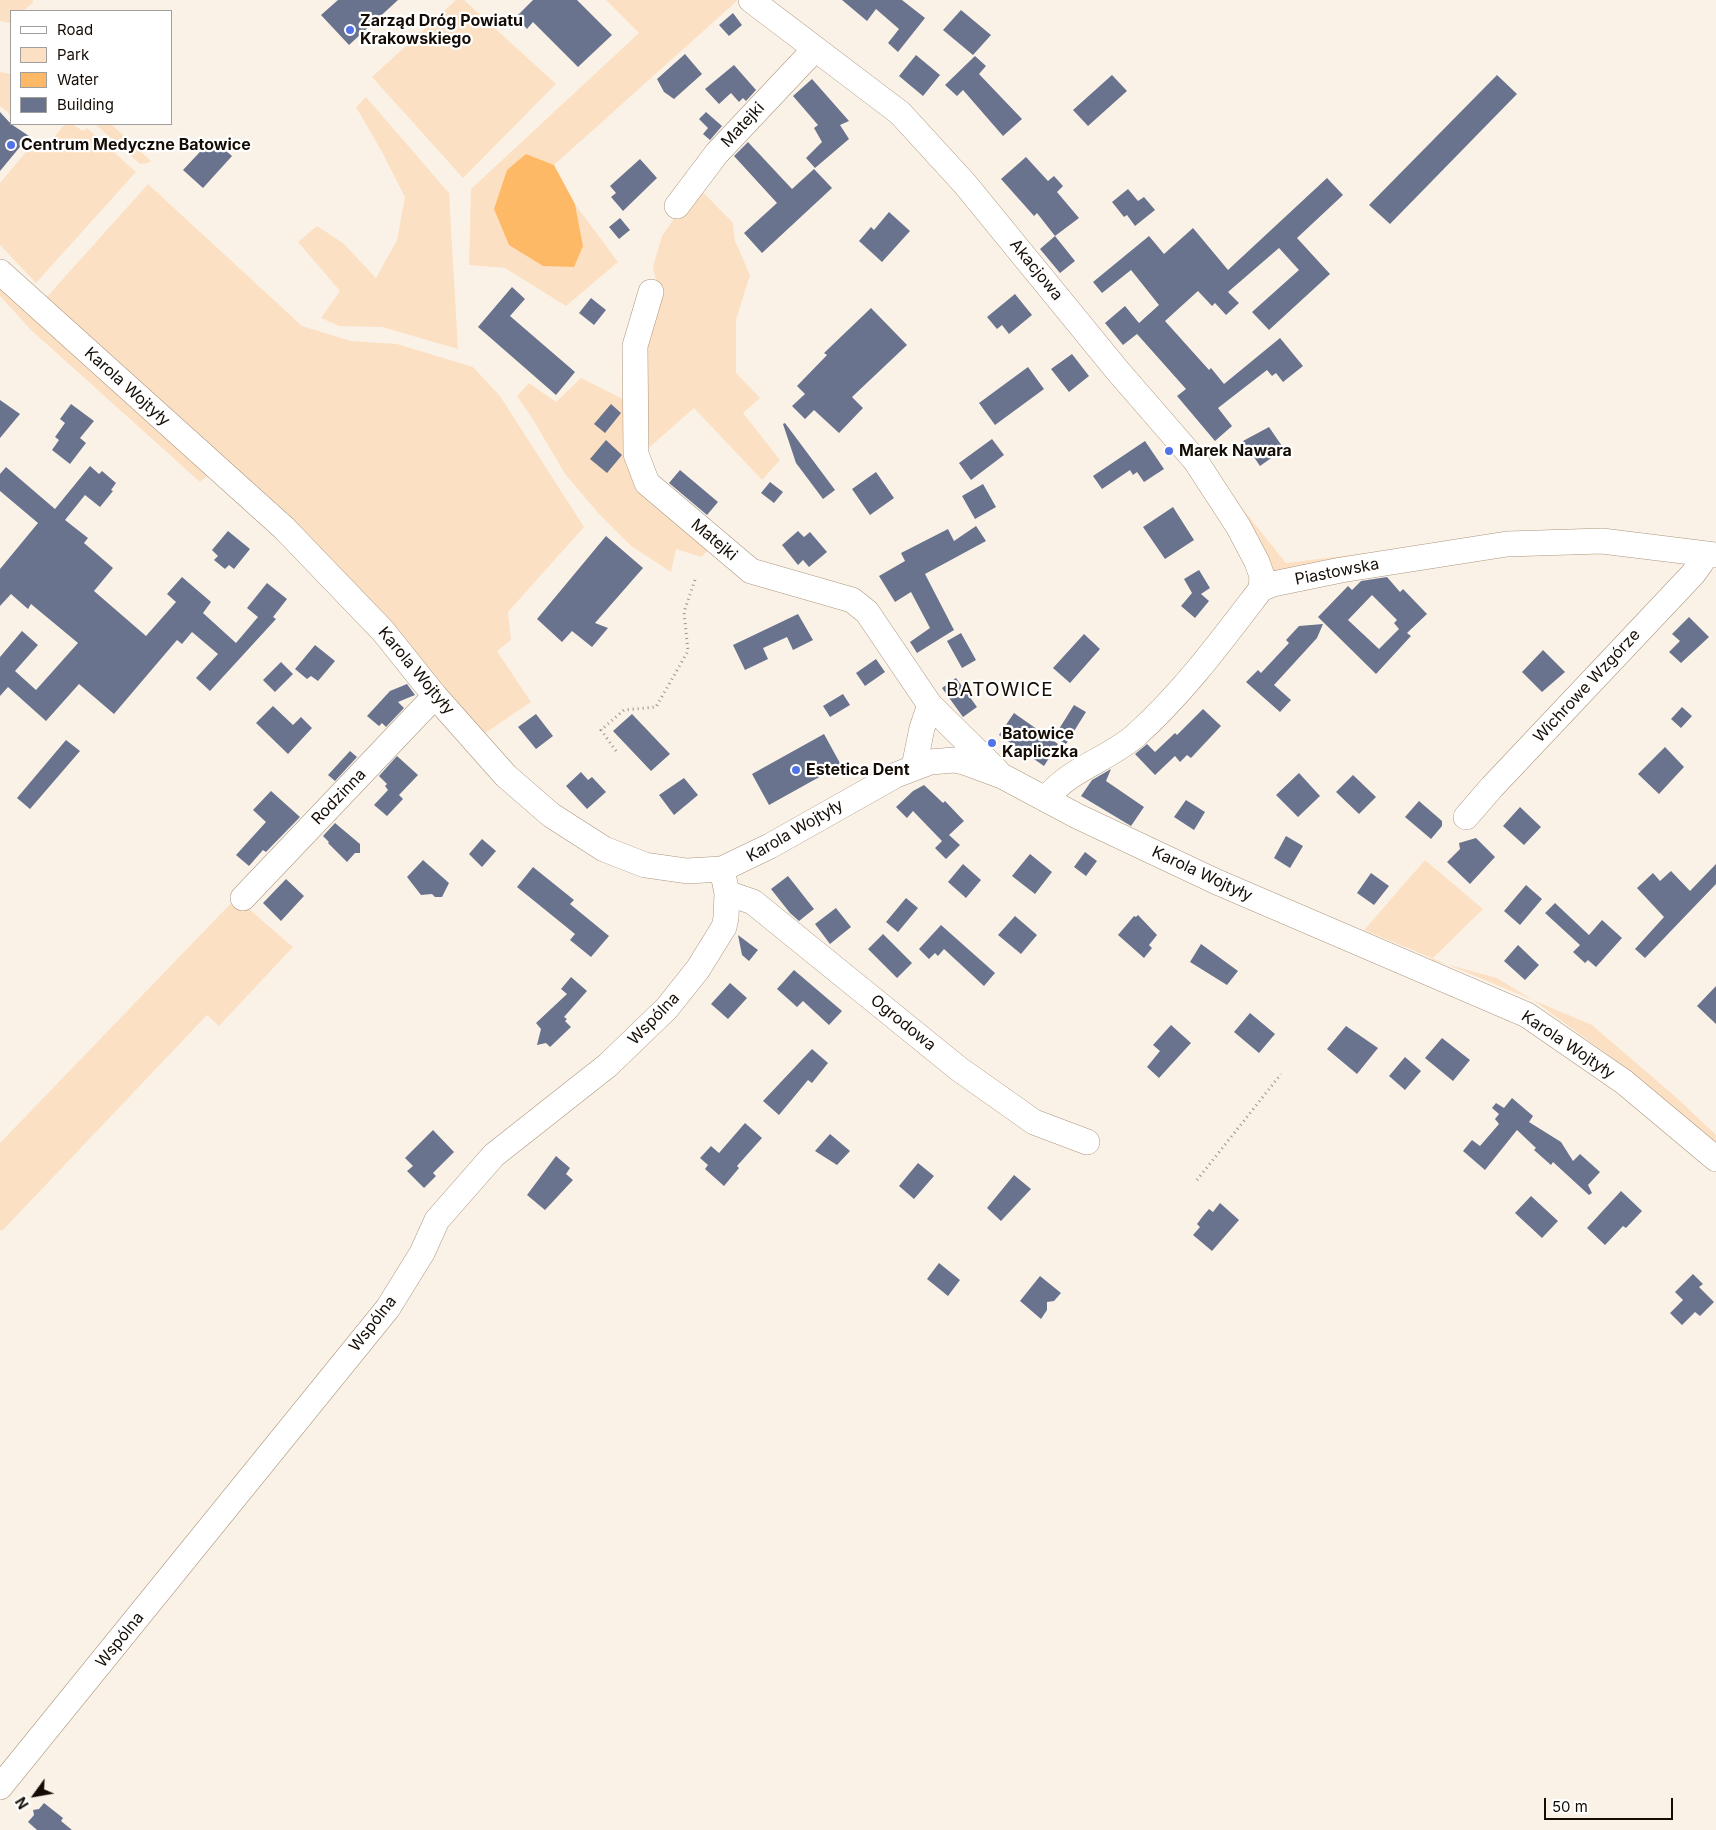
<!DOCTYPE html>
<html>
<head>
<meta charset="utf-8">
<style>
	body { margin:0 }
	#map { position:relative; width:1716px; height:1830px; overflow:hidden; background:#fbf2e7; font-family:Inter,sans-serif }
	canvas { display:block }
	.legend { position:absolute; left:10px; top:10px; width:162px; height:115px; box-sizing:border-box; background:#fff; border:1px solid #a19e9b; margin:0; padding:6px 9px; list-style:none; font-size:15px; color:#150d05 }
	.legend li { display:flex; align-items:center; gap:10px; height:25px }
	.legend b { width:25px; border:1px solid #a19e9b }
	.north { position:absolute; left:10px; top:1770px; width:50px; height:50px; -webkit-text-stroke:4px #fff; paint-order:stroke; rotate:238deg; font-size:14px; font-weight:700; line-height:20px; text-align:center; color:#150d05 }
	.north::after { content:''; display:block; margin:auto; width:18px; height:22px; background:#150d05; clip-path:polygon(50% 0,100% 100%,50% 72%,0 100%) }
	.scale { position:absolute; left:1544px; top:1798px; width:129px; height:22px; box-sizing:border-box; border:2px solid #150d05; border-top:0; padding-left:6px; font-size:15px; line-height:18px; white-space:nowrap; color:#150d05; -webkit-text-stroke:4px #fff; paint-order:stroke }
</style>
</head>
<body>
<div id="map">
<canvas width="1716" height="1830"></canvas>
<ul class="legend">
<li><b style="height:6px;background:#fff"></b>Road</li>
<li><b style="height:14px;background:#fce0c3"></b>Park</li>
<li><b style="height:14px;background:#feb967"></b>Water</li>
<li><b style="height:14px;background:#69738e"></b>Building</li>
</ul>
<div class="north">N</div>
<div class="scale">50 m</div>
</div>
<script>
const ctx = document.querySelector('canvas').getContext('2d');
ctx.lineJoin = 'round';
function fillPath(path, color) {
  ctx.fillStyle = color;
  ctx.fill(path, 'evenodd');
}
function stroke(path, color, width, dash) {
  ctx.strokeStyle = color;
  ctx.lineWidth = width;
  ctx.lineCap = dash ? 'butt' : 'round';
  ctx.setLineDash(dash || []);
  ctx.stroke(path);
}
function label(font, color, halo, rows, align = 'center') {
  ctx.font = font + ' Inter,sans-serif';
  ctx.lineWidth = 4.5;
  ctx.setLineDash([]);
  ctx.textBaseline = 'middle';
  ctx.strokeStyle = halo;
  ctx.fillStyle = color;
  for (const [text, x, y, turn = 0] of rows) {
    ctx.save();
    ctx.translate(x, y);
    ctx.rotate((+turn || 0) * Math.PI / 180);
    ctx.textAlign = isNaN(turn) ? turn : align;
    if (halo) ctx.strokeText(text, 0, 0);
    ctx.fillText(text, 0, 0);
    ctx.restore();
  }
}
fillPath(new Path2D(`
	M0 0H32L34 2 23 11H11V23L0 21Z
	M456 0H464L556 84 463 178 372 77Z
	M606 0H738L554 165 526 154 583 246 575 204 618 262 566 306 505 268 469 265 471 189 639 33Z
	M0 72 11 74V115L0 106Z
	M366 97 449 193 458 349 382 327 339 326 321 318 340 291 298 242 317 226 343 243 376 278 397 240 405 197 382 152 356 107Z
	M72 124 83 131 87 128 136 172 36 283 0 245V183L31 146 41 153 63 126Z
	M95 124H111L151 161 148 163 140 164Z
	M148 184 302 326 351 341 397 344 473 367 500 396 584 527 508 612 511 640 497 651 531 702 478 738 45 299Z
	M697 186 733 223 735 241 750 275 736 320V373L760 398 743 413 780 460 762 480 694 408 642 454 641 347 658 288 653 267 662 236Z
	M0 285 161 430 207 476 200 482 31 330 0 296Z
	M581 378 621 398 627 404 629 462 713 545 701 557 676 549 671 572 631 546 599 514 565 474 534 421 517 396 529 383 556 402Z
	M1204 461 1286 563 1384 551 1268 578Z
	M1425 860 1483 909 1431 960 1497 978 1533 1000 1592 1025 1677 1098 1716 1135V1143L1638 1077 1533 1000 1364 930Z
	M236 898 293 947 219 1026 207 1015 2 1231 0 1230V1143Z`), '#fce0c3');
fillPath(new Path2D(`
	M526 154 554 165 575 204 583 246 574 267 543 266 509 245 494 209 507 170Z`), '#feb967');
fillPath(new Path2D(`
	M338 0H398L349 45 321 15Z
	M533 0H577L612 35 578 67 533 22 527 29 516 17Z
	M842 0H902L925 18 898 52 888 43 899 29 876 9 867 21Z
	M961 10 991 35 973 55 943 30Z
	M733 13 742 25 729 36 719 25Z
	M685 54 702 74 674 99 664 92 657 79Z
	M916 55 940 75 923 96 899 76Z
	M975 56 986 66 979 74 1022 119 1003 136 963 90 957 96 945 85Z
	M734 65 756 90 746 101 743 98 739 102 731 93 719 104 705 89Z
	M1112 75 1127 91 1088 126 1073 110Z
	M1497 75 1517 94 1390 224 1369 205Z
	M812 79 849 121 840 125 849 139 815 168 806 158 822 142 814 128 818 125 793 96Z
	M0 112 11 124 29 136 0 171Z
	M706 112 722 126 710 140 703 134 708 128 699 119Z
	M212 139 232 156 203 188 183 170Z
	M748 142 792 189 814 169 832 188 762 253 744 233 777 203 734 156Z
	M1026 157 1048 181 1054 176 1063 186 1057 192 1079 218 1055 236 1037 213 1034 216 1001 179Z
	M640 159 657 178 623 211 611 197 616 193 610 186Z
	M1327 178 1343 195 1297 238 1330 274 1269 330 1252 312 1299 270 1279 248 1228 292 1239 303 1226 315 1215 303 1212 306 1198 291 1165 321 1209 370 1211 368 1224 384 1280 338 1303 366 1283 382 1276 373 1272 376 1267 370 1218 408 1232 426 1215 441 1177 396 1186 389 1137 334 1123 345 1105 323 1125 306 1139 323 1159 305 1131 270 1102 293 1093 282 1149 236 1164 254 1193 228 1228 270Z
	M1128 189 1138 201 1144 197 1155 210 1135 226 1127 215 1124 217 1112 202Z
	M889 212 910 231 882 262 859 241 871 227 874 230Z
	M620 218 630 230 619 239 609 227Z
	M1055 236 1075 261 1060 273 1040 249Z
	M512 287 525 299 510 316 575 372 556 395 478 327Z
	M1015 294 1032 315 1009 334 1002 325 997 329 987 317Z
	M591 298 606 310 594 325 579 313Z
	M871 308 907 345 852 397 863 408 839 433 814 410 805 419 792 406 805 394 797 386 827 355 824 353Z
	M1072 354 1089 376 1069 392 1051 369Z
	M1028 367 1044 389 995 425 979 403Z
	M0 400 20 414 0 438Z
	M71 404 94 421 80 438 86 443 70 464 52 450 59 440 55 437 65 423 60 419Z
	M611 404 621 413 605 433 594 424Z
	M785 423 835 490 823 499 796 463 783 424Z
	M1269 427 1284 449 1260 466 1243 441Z
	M992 439 1004 455 971 480 959 463Z
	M606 440 622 455 607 473 590 459Z
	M1145 441 1164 469 1144 482 1137 472 1133 475 1130 470 1102 489 1093 476Z
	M90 466 99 474 102 471 116 483 111 490 113 491 100 507 85 495 65 520 88 538 84 543 113 568 94 591 146 636 176 602 167 594 182 577 211 602 203 613 236 643 258 617 247 608 267 583 287 599 273 617 276 619 210 691 196 678 218 654 192 632 182 644 177 640 114 714 79 684 46 721 8 687 0 696V657L22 631 38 645 15 671 36 690 78 643 31 604 28 609 11 594 0 606V569L38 523 0 491V474L6 467 55 509Z
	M680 470 718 502 707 515 669 483Z
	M876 472 894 498 870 515 852 489Z
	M770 482 783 492 774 503 761 493Z
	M983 484 996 507 975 519 962 496Z
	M1173 507 1194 540 1165 559 1143 527Z
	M976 526 986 541 925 574 954 630 917 653 910 642 930 628 911 592 895 602 879 576 905 561 901 553 948 529 954 541Z
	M228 531 250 549 234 569 229 565 225 569 214 560 218 556 212 550Z
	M798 531 804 537 810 532 827 552 809 567 803 560 798 565 782 545Z
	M606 536 643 568 595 623 608 628 592 647 572 631 562 642 537 619Z
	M1199 570 1210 588 1201 594 1209 601 1195 618 1181 606 1192 593 1184 579Z
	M1387 577 1400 592 1403 589 1427 614 1407 633 1411 636 1376 674 1318 617 1348 586 1352 590 1361 581ZM1372 595 1397 620 1394 623 1399 629 1379 649 1348 620Z
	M798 614 813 640 793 650 787 637 763 648 768 659 745 670 733 645Z
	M1689 617 1709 637 1681 663 1669 652 1680 641 1672 634Z
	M1323 624 1317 638 1274 685 1291 700 1280 712 1246 682 1258 670 1261 673 1289 643 1286 640 1299 626Z
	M961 633 976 660 962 668 947 641Z
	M1084 634 1100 649 1070 683 1053 668Z
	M315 645 335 661 318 681 311 676 307 679 295 669Z
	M1543 650 1565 672 1542 692 1522 672Z
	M876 659 885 672 865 686 856 673Z
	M281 662 293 674 275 692 263 680Z
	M956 678 977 707 963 717 942 688Z
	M407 684 415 695 398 702 404 708 386 727 382 723 379 726 367 716 390 691Z
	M843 694 850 705 830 717 823 706Z
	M1074 705 1086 712 1066 744 1054 737Z
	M273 706 293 725 301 717 312 728 288 754 256 723Z
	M1682 707 1692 716 1681 728 1671 719Z
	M1203 709 1221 726 1191 758 1187 755 1180 762 1175 756 1155 775 1135 754 1147 744 1155 752 1175 733 1177 735Z
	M1014 713 1058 744 1044 766 999 735Z
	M536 714 553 736 536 749 518 727Z
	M632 714 670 754 651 771 613 731Z
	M824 734 841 765 769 805 752 774Z
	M66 740 80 751 30 809 17 798Z
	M1665 747 1684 767 1659 794 1638 774Z
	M350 751 357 757 335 781 328 775Z
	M397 756 418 775 399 795 403 799 387 816 374 805 388 790 385 786 387 784 379 776Z
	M1111 769 1106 781 1144 807 1131 826 1081 796 1092 780Z
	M581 772 588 780 592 777 606 792 587 809 566 786Z
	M1299 773 1320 796 1298 817 1276 795Z
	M1353 775 1376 797 1359 814 1336 792Z
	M684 778 698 795 674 815 659 795Z
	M924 785 943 803 945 801 964 821 949 835 960 845 946 859 935 848 942 841 913 811 907 818 896 807 913 791Z
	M271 791 300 817 266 852 263 850 249 866 236 855 266 822 253 810Z
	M1186 800 1205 812 1194 830 1174 817Z
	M1419 801 1442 821V826L1431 839 1405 817Z
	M1520 807 1541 827 1524 845 1503 826Z
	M335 823 360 844V853H355L347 862 328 843 329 842 323 836Z
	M1286 836 1303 846 1290 868 1274 858Z
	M1476 838 1495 857 1470 884 1447 862 1460 849 1459 843Z
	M482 839 496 851 482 867 469 854Z
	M1085 852 1097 861 1086 876 1074 867Z
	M1030 854 1052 872 1035 894 1012 876Z
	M423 860 449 883 442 897H435L432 894 421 895 407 877Z
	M963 864 981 880 966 898 948 882Z
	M1716 864V884L1645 958 1635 949 1664 917 1637 888 1653 873 1660 881 1671 871 1690 891Z
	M533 867 574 900 570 904 609 936 591 957 570 940 575 934 517 887Z
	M1371 873 1389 886 1374 905 1357 893Z
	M788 876 814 909 799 921 790 913 771 889Z
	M286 879 304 896 281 921 263 903Z
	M1526 885 1542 899 1520 925 1504 911Z
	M906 898 918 908 898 932 886 922Z
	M1555 903 1589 935 1602 920 1622 938 1596 967 1588 960 1585 963 1573 952 1580 945 1545 913Z
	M836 908 851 927 830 944 815 924Z
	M1138 915 1157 935 1149 945 1152 948 1144 958 1118 935 1134 916 1136 917Z
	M1015 916 1037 935 1021 954 998 935Z
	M941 925 995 973 984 986 944 949 938 956 935 953 929 959 919 949Z
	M883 934 912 963 897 978 868 949Z
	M738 935 758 950 749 961 742 955Z
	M1201 944 1238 971 1227 985 1190 962Z
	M1518 945 1539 965 1525 980 1504 961Z
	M794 970 842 1011 829 1025 803 1001 797 1007 777 989Z
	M571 977 587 991 564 1017 567 1019 565 1021 571 1027 550 1047 546 1043 537 1045 541 1029 536 1023 567 994 561 989Z
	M730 983 747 998 728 1019 711 1004Z
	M1716 986V1024L1697 1006Z
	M1250 1013 1275 1034 1259 1053 1234 1032Z
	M1171 1025 1191 1043 1159 1078 1147 1067 1160 1051 1153 1045Z
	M1346 1026 1378 1048 1357 1074 1327 1049Z
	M1442 1038 1470 1060 1453 1081 1425 1058Z
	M812 1049 828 1063 812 1083 808 1080 779 1115 763 1101Z
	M1405 1057 1421 1071 1405 1090 1389 1076Z
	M1512 1098 1533 1116 1529 1122 1561 1142 1573 1161 1580 1154 1600 1172 1588 1185 1592 1193 1589 1195 1553 1162 1551 1165 1534 1150 1536 1148 1517 1130 1485 1170 1463 1151 1472 1140 1480 1146 1499 1124 1495 1119 1499 1114 1492 1108 1496 1103 1504 1108Z
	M745 1123 762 1138 737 1166 739 1168 724 1186 705 1169 708 1165 700 1158 711 1146 719 1153Z
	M433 1130 454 1152 433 1173 436 1176 424 1188 407 1171 413 1166 405 1158Z
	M830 1134 850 1151 837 1165 815 1151Z
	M556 1156 570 1168 566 1174 573 1180 545 1210 527 1195Z
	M918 1163 934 1176 914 1199 899 1186Z
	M1014 1175 1031 1189 1001 1221 987 1208Z
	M1621 1191 1642 1211 1626 1228 1623 1226 1605 1245 1587 1228Z
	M1531 1196 1558 1221 1542 1238 1515 1213Z
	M1220 1203 1239 1220 1212 1251 1193 1235 1200 1227 1197 1224 1203 1216 1209 1209 1213 1212Z
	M939 1263 960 1280 948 1296 927 1279Z
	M1693 1274 1703 1284 1699 1287 1714 1302 1700 1316 1695 1312 1682 1325 1670 1313 1683 1300 1675 1292Z
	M1040 1276 1061 1293 1054 1301 1047 1302V1310L1041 1319 1020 1301Z
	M44 1803 63 1818 61 1821 72 1830H37L28 1822 34 1815 33 1810 39 1809Z`), '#69738e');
const minor = new Path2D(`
	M751 0 900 113 965 184 1117 370 1195 460 1238 526 1257 562 1262 576 1261 589
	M677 206 717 153 814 50
	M0 272 284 528 383 631 435 696 506 776 551 815 604 849 645 865 687 871 722 869 770 846 896 775 930 762 954 760 964 762 1002 776 1077 816 1217 882 1527 1015 1624 1082 1716 1159
	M651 292 635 346 636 454 647 483 751 571 852 600 867 612 930 705 997 771
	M914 767 922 728 930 705
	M1046 799C1069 769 1107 760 1135 736 1183 693 1222 640 1261 589L1273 584 1341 570 1507 544 1602 541 1716 555
	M1466 817 1492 787 1693 574 1701 563 1703 554
	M727 893 753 902 959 1069 1034 1122 1087 1142
	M243 898 435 696
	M0 1787 388 1308 422 1253 437 1220 494 1155 608 1065 667 1008 698 969 724 927 726 918 727 893 722 869`);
stroke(minor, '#ac967e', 26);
stroke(new Path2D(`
	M616 751 601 730 624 710 656 707 688 651 684 612 696 577
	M1197 1180 1281 1074`), '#9b9389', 3, [1, 4]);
stroke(minor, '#fff', 25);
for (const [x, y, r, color] of [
	[350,30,5,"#5173e7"],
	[11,145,5,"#5173e7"],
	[1169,451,5,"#5173e7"],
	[992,743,5,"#5173e7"],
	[796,770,5,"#5173e7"]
]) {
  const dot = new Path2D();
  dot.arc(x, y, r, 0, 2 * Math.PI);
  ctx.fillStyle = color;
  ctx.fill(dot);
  stroke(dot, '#fff', 2);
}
label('bold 16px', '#150d05', '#fff', [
	["Zarząd Dróg Powiatu",360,21],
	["Krakowskiego",360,39],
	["Centrum Medyczne Batowice",21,145],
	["Marek Nawara",1179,451],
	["Batowice",1002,734],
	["Kapliczka",1002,752],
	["Estetica Dent",806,770]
], 'left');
label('16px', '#150d05', '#fff', [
	["Matejki",743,125,-47],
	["Akacjowa",1036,270,51],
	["Karola Wojtyły",127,387,42],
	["Matejki",714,540,40],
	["Piastowska",1337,572,-11],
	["Karola Wojtyły",416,671,50],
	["Wichrowe Wzgórze",1587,686,-47],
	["Rodzinna",339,797,-46],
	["Karola Wojtyły",795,831,-30],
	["Karola Wojtyły",1202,874,25],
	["Wspólna",654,1019,-46],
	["Ogrodowa",903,1023,39],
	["Karola Wojtyły",1568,1045,34],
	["Wspólna",373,1324,-52],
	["Wspólna",120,1640,-51]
]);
ctx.letterSpacing = '1px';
label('19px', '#150d05', '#fff', [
	["BATOWICE",1000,690]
]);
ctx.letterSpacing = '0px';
</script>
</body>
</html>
